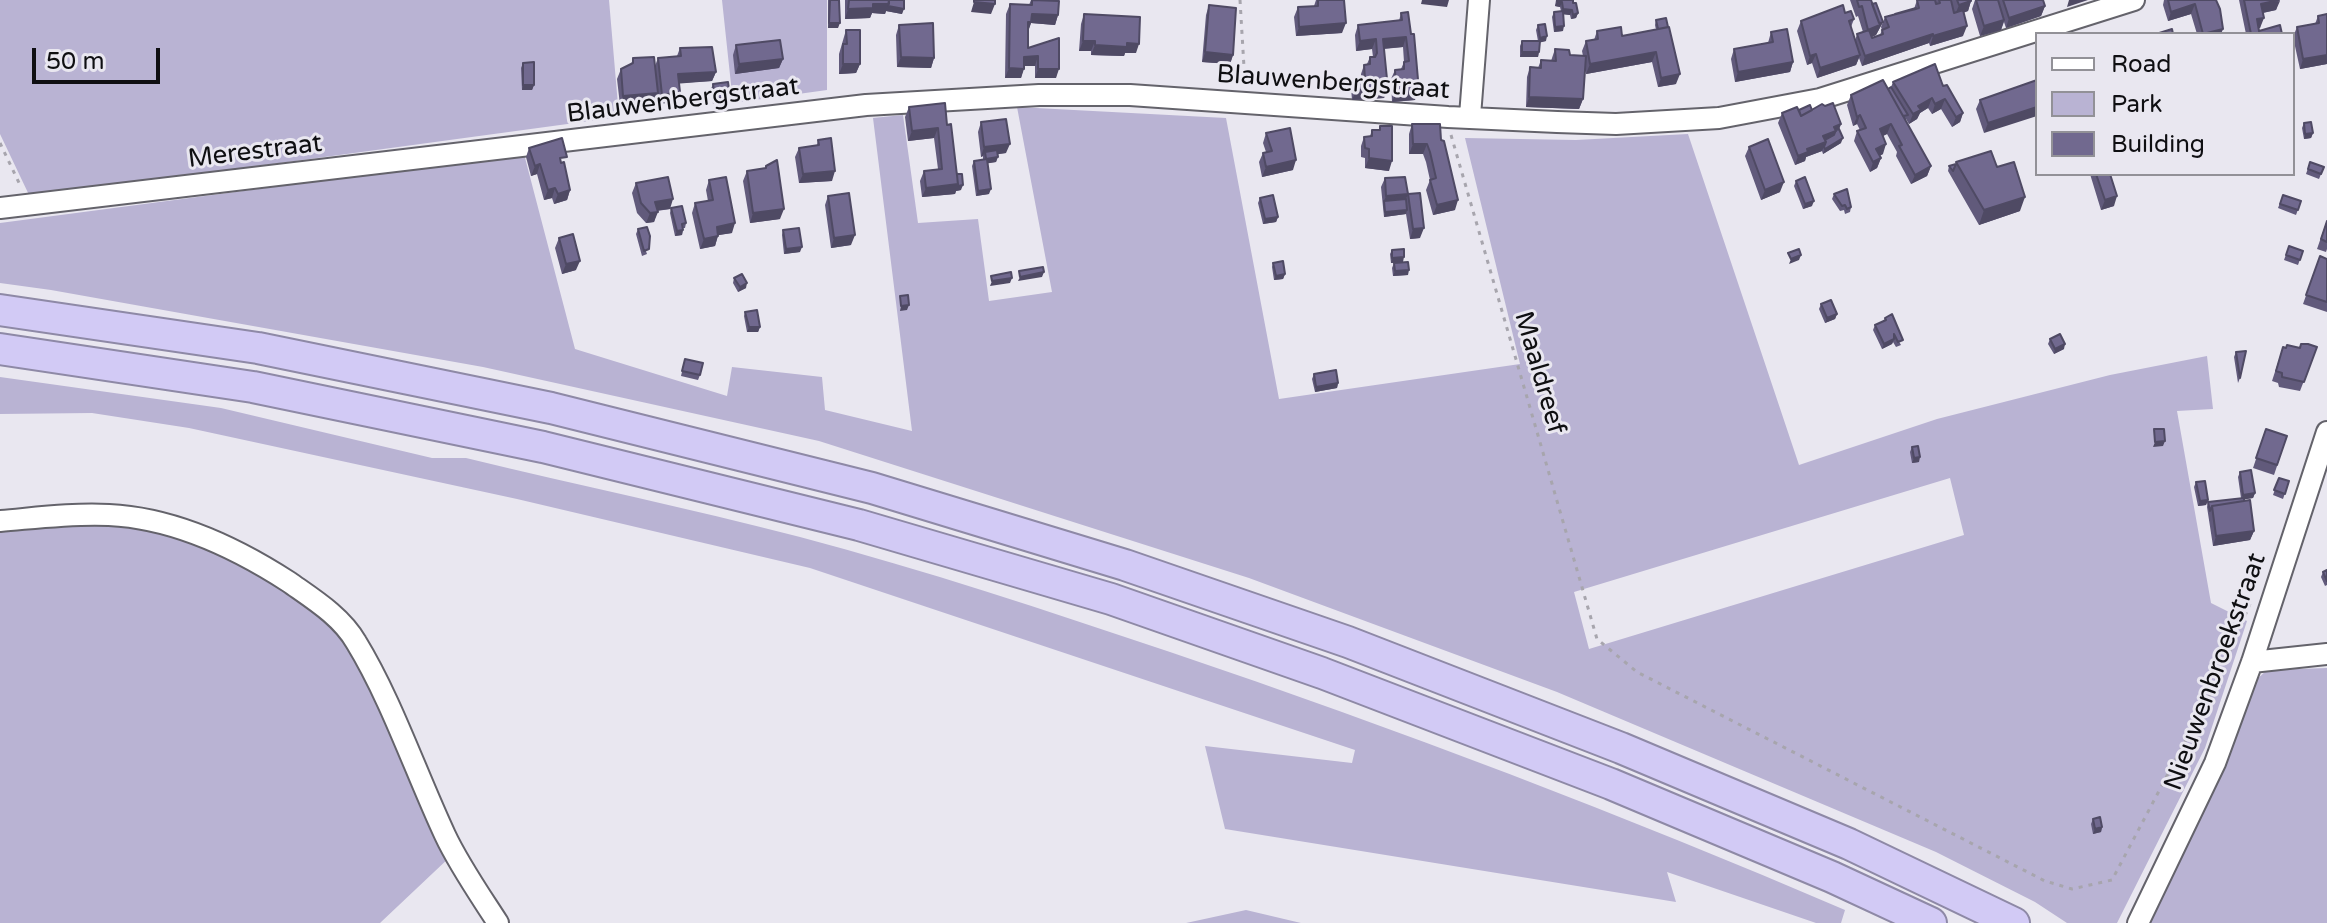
<!DOCTYPE html>
<html>
<head>
<meta charset="utf-8">
<style>
	body { margin:0 }
	#map { position:relative; width:2327px; height:923px; overflow:hidden; background:#e9e7f0; font-family:"Varela Round",sans-serif }
	canvas { display:block }
	.legend { position:absolute; left:2035px; top:32px; width:260px; height:144px; box-sizing:border-box; background:#e9e7f0; border:2px solid #929197; margin:0; padding:10px 14px; list-style:none; font-size:24px; color:#0f0f12 }
	.legend li { display:flex; align-items:center; gap:16px; height:40px }
	.legend b { width:40px; border:2px solid #929197 }
	.scale { position:absolute; left:32px; top:48px; width:128px; height:36px; box-sizing:border-box; border:4px solid #0f0f12; border-top:0; padding-left:10px; font-size:24px; line-height:28px; white-space:nowrap; color:#0f0f12; -webkit-text-stroke:6px #e9e7f0; paint-order:stroke }
</style>
</head>
<body>
<div id="map">
<canvas width="2327" height="923"></canvas>
<ul class="legend">
<li><b style="height:10px;background:#fff"></b>Road</li>
<li><b style="height:22px;background:#b9b3d3"></b>Park</li>
<li><b style="height:22px;background:#71698f"></b>Building</li>
</ul>
<div class="scale">50 m</div>
</div>
<script>
const ctx = document.querySelector('canvas').getContext('2d');
ctx.lineJoin = 'round';
function fillPath(path, color) {
  ctx.fillStyle = color;
  ctx.fill(path, 'evenodd');
}
function stroke(path, color, width, dash) {
  ctx.strokeStyle = color;
  ctx.lineWidth = width;
  ctx.lineCap = dash ? 'butt' : 'round';
  ctx.setLineDash(dash || []);
  ctx.stroke(path);
}
function label(font, color, halo, rows, align = 'center') {
  ctx.font = font + ' "Varela Round",sans-serif';
  ctx.lineWidth = 6;
  ctx.setLineDash([]);
  ctx.textBaseline = 'middle';
  ctx.strokeStyle = halo;
  ctx.fillStyle = color;
  for (const [text, x, y, turn = 0] of rows) {
    ctx.save();
    ctx.translate(x, y);
    ctx.rotate((+turn || 0) * Math.PI / 180);
    ctx.textAlign = isNaN(turn) ? turn : align;
    if (halo) ctx.strokeText(text, 0, 0);
    ctx.fillText(text, 0, 0);
    ctx.restore();
  }
}
fillPath(new Path2D(`
	M0 0H609L619 117 30 197 0 134Z
	M722 0H827V90L733 103Z
	M1017 107 1226 118 1279 399 1520 364 1465 138 1576 140 1688 134 1799 465 1937 419 2110 375 2207 356 2213 409 2177 411 2211 603 2247 621 2205 748 2117 923H2067L2035 902 1936 852 1557 692 1249 578 819 441 483 367 51 290 0 283V223L524 154 575 349 727 396 732 367 822 377 825 410 912 431 873 118 903 115 918 223 978 219 989 301 1052 292ZM1950 478 1964 535 1589 649 1574 592Z
	M0 377 221 408 432 458H466C577 485 689 508 800 537 925 570 1048 611 1170 652 1398 729 1624 815 1845 910L1841 923H1816L1667 872 1676 902 1225 829 1205 746 1352 763 1355 750 810 568 517 499 189 428 92 413 0 414Z
	M102 523 134 525 203 544 269 577 348 637 451 856 380 923H0V528Z
	M2327 668V923H2150L2256 680 2267 670Z
	M1246 910 1301 923H1186Z`), '#b9b3d3');
const minor = new Path2D(`
	M1470 116 1479 0
	M0 208 866 105 1039 95H1130L1448 117 1557 122 1616 124 1719 118 1820 99 2134 0
	M0 521C36 518 73 513 109 515 174 518 235 547 289 582 313 599 341 616 356 642 391 699 416 773 445 835 459 865 480 895 498 923
	M2252 662 2327 654
	M2138 923 2215 763 2252 662 2327 432`);
const highway = new Path2D(`
	M0 310 258 348 551 408 872 488 1125 565 1348 642 1621 748 1849 844 2014 923
	M0 349 253 387 543 447 859 525 1111 599 1322 673 1611 784 1832 877 1931 923`);
stroke(minor, '#64636b', 24);
stroke(highway, '#8e89a6', 34);
stroke(new Path2D(`
	M1240 0 1245 84
	M1451 135 1597 639 1637 672 2045 881 2072 889 2112 880 2216 683 2250 604
	M0 143 21 187`), '#a7a5ad', 3, [4, 6]);
stroke(minor, '#fff', 20);
stroke(highway, '#d2caf5', 30);
fillPath(new Path2D(`
	M828 0H839L838 28H828Z
	M845 0H904L902 14 886 11 885 14 872 13 870 18 845 19Z
	M1031 0 1051 1 1058 15 1055 25 1031 23 1028 31V48L1059 38 1056 78H1035V66H1024L1021 78H1005L1006 14 1010 4 1029 5Z
	M1316 0H1344L1342 33 1296 36 1294 17 1298 7 1314 6Z
	M1556 0H1573V3L1578 13 1576 18 1571 19 1570 15 1563 14V31L1554 32 1552 17 1554 12 1561 11 1560 7 1555 6Z
	M1850 0H1871L1883 22 1876 35 1872 37V38L1880 35 1882 30 1881 27 1885 17 1914 9 1917 0H1971V1L1968 11 1963 13V36L1930 46 1929 43 1862 66 1859 58 1856 65 1817 78 1812 63 1807 65 1797 31 1801 21 1845 13 1854 19 1851 27 1855 41 1857 34 1863 32 1858 16 1856 17Z
	M1975 0H2043L2045 6 2041 16 2006 28 2004 22 2001 30 1980 36 1972 9Z
	M2164 0H2195L2221 34H2197L2191 14 2168 21 2163 5Z
	M2239 0H2279L2276 10 2263 13 2260 28H2259V31L2282 34H2246Z
	M1209 5 1233 55 1230 64 1202 62 1206 15Z
	M1408 12 1415 100 1392 102 1391 79 1395 70 1401 69 1404 62 1403 47 1384 49 1388 89 1384 98 1352 100 1351 88 1354 78H1361V74L1364 65 1367 64 1370 57H1373L1372 49 1356 51 1355 35 1358 25 1399 21 1401 13Z
	M1084 14 1136 53H1125L1124 56 1091 55V51H1079L1081 24Z
	M2327 14V64L2300 69 2293 37 2297 27 2315 24 2318 16Z
	M1656 20 1676 84 1658 87 1652 62 1586 74 1585 67 1583 99 1579 109 1526 107 1527 77 1530 67 1538 68 1541 60 1551 61 1555 49 1570 55 1583 56 1582 51 1586 41 1594 40 1597 31 1622 36 1656 30 1655 25Z
	M899 25 934 58 931 68 897 67 896 35Z
	M1538 25 1546 41 1540 42 1538 57H1520V46L1522 41H1538L1536 30Z
	M846 30 860 64 856 73 839 74V54Z
	M1771 32 1793 62 1790 72 1735 82 1731 59 1734 49 1768 43Z
	M736 45 783 59 779 68 735 74 733 55Z
	M680 48 716 72 712 81 679 83 680 92 676 102 658 104 657 94 654 102 620 105 617 79 621 69 631 65 633 58 655 66 658 58 677 56Z
	M523 63 534 85 532 90H522L521 68Z
	M2037 80 1984 133 1976 109 1980 100Z
	M1893 82 1943 86 1963 113 1960 122 1952 127 1941 109 1932 114 1928 108 1920 113 1917 119 1909 124 1906 119 1905 120 1931 166 1927 176 1911 184 1896 156 1897 152 1887 134 1883 136V154L1879 156 1881 158 1877 168 1870 172 1854 141 1857 131 1860 130 1857 124 1853 126 1847 105 1851 95 1888 89 1891 87Z
	M713 84 730 97 728 102 713 104 711 89Z
	M909 107 947 125 961 190 956 191 955 194 922 197 920 181 924 171 938 169 934 138 908 141 905 117Z
	M1799 110H1812L1839 130 1841 143 1823 154 1822 151 1806 157 1805 161 1795 165 1778 123 1782 113Z
	M981 122 1006 153 998 154 996 162 987 163 989 194 976 196 972 166 974 161 983 160V156L981 157 978 132Z
	M2304 123 2313 133 2311 138 2304 139 2302 128Z
	M1412 124 1441 140 1455 210 1433 215 1426 190 1430 180 1426 162 1423 154H1409V134Z
	M1380 126 1389 171 1365 168V158L1361 157V146L1364 137 1370 136 1372 130H1379Z
	M1266 133 1293 170 1262 177 1259 162 1263 153 1266 152 1263 143Z
	M818 140 832 181 799 183 795 157 799 148 817 145Z
	M1749 147 1780 192 1761 200 1745 156Z
	M529 148 564 164 570 190 567 200 554 204 552 198 544 200 537 174 531 176 526 157Z
	M1956 162 1997 167 2020 211 1979 225 1948 171 1949 166 1956 164Z
	M2310 162 2324 167 2319 179 2306 174Z
	M766 166 780 219 750 223 743 181 747 171 765 168Z
	M2090 174H2110L2114 206 2101 210Z
	M1385 178 1408 194 1420 238 1410 239 1406 214 1384 217 1381 187Z
	M709 180 732 233 718 235 715 246 700 249 692 213 695 203 708 201 706 190Z
	M1796 181 1812 206 1803 209 1794 186Z
	M636 183 670 209 657 211 654 222 646 223 637 213 632 193Z
	M1834 194 1851 207 1850 212 1845 214 1844 210 1840 211 1832 199Z
	M2283 195 2301 201 2296 215 2278 208Z
	M828 196 851 245 831 248 825 205Z
	M1260 198 1278 217 1276 222 1263 224 1258 203Z
	M671 208 686 223 685 228H683L682 235 675 236 670 213Z
	M2327 220V249L2326 252 2317 249Z
	M638 229 647 254 642 256 636 234Z
	M783 230 800 252 784 254 782 235Z
	M559 238 576 270 562 274 555 248Z
	M2289 246 2303 251 2298 265 2284 260Z
	M1392 250 1403 262 1408 275 1393 276 1392 268 1394 263H1391L1390 254Z
	M2320 256 2327 259V312L2303 304Z
	M1273 263 1285 274 1283 279 1274 280 1272 267Z
	M734 278 746 288 738 292 733 283Z
	M1821 304 1837 314 1835 319 1825 323 1819 309Z
	M745 312 760 327 758 332H747L744 316Z
	M1885 318 1901 345 1896 347 1893 342 1892 344 1882 349 1873 330 1875 325 1884 321Z
	M2050 339 2064 349 2054 354 2048 344Z
	M2283 347 2300 348 2317 347 2300 391 2279 387 2278 383 2272 381Z
	M2236 352 2240 378 2238 383 2234 357Z
	M685 359 700 375 698 380 681 376Z
	M1314 374 1338 383 1337 388 1315 392 1312 379Z
	M2266 429 2287 436 2274 475 2253 468Z
	M1912 447 1919 462 1912 463 1910 452Z
	M2240 472 2255 493 2253 498 2244 499 2254 531 2250 540 2213 546 2207 507 2208 502 2241 498 2238 477Z
	M2279 478 2289 481 2283 499 2273 495Z
	M2196 482 2208 500 2206 505 2198 506 2194 487Z
	M2327 570V585L2325 586 2321 577 2323 572Z
	M2093 819 2102 827 2101 832 2093 834 2091 824Z`), '#615a7b');
fillPath(new Path2D(`
	M1422 0H1449L1447 7 1421 4Z
	M2069 0H2088L2067 7Z
	M1557 1 1562 2 1560 7 1555 6Z
	M1971 1 1968 11 1955 15 1959 5Z
	M2280 1 2276 10 2257 14 2261 4Z
	M974 2 995 4 991 14 971 12Z
	M873 4H889L904 9 902 14 886 11 885 14 872 13 870 18 845 19 848 9Z
	M2195 4 2191 14 2168 21 2171 12Z
	M2045 6 2041 16 2006 28 2009 18Z
	M1563 9 1572 10 1570 15 1561 14Z
	M1578 13 1576 18 1571 19 1573 15Z
	M1032 14 1058 15 1055 25 1031 23 1028 32H1024Z
	M2264 18 2260 28 2254 29 2257 19Z
	M2004 20 2001 30 1980 36 1984 26Z
	M1883 22 1876 35 1865 40 1868 30Z
	M829 23H840L838 28H828Z
	M1346 23 1342 33 1296 36 1299 27Z
	M1564 26 1563 31 1554 32 1555 27Z
	M1967 26 1963 36 1930 46 1933 36Z
	M2223 29 2221 34H2204Z
	M1933 34 1929 43 1862 66 1865 56Z
	M1547 36 1546 41 1538 43 1540 38Z
	M1406 37 1403 47 1379 49 1383 39Z
	M1376 39 1372 49 1356 51 1360 41Z
	M1083 41H1095L1091 51H1079Z
	M1127 43 1139 44 1136 53H1125L1124 56 1091 55 1095 45Z
	M1205 52 1233 55 1230 64 1202 62Z
	M1522 52H1539L1538 57H1520Z
	M1656 52 1652 62 1586 74 1590 64Z
	M1816 54 1812 63 1807 65 1810 56Z
	M1860 55 1856 65 1817 78 1820 68Z
	M2327 55V64L2300 69 2303 59Z
	M1038 56 1035 66H1021L1024 57Z
	M901 57 934 58 931 68 897 67Z
	M783 59 779 68 735 74 739 64Z
	M1793 62 1790 72 1735 82 1738 72Z
	M843 64H860L856 73 839 74Z
	M1009 68 1024 69 1021 78H1005Z
	M1038 69H1059L1056 78H1035Z
	M716 72 712 81 674 84 678 74Z
	M1680 74 1676 84 1658 87 1661 78Z
	M523 85H534L532 90H522Z
	M1388 89 1384 98 1352 100 1356 90Z
	M1419 91 1415 100 1392 102 1396 92Z
	M680 92 676 102 658 104 662 95Z
	M658 93 654 102 620 105 623 96Z
	M730 97 728 102 713 104 715 99Z
	M1529 97 1583 99 1579 109 1526 107Z
	M1932 98 1928 108 1920 113 1917 119 1909 124 1913 114 1918 106Z
	M1945 99 1941 109 1932 114 1935 104Z
	M2037 107V116L1984 133 1988 123Z
	M1963 113 1960 122 1952 127 1956 117Z
	M1860 115 1857 124 1853 126 1857 117Z
	M1841 124 1838 133 1825 144 1822 151 1806 157 1805 161 1795 165 1798 156 1834 127Z
	M1891 124 1887 134 1876 139 1880 129Z
	M938 128 934 138 908 141 912 131Z
	M2313 133 2311 138 2304 139 2305 134Z
	M1843 138 1841 143 1823 154 1825 149Z
	M1010 144 1006 153 985 156V152L983 156 981 157 984 147Z
	M1413 144H1427L1423 154H1409Z
	M1886 144 1883 154 1873 159 1876 149Z
	M998 157 996 162 984 164 986 159Z
	M1369 158 1392 161 1389 171 1365 168Z
	M1881 158 1877 168 1870 172 1873 162Z
	M1296 160 1293 170 1262 177 1266 167Z
	M540 164 537 174 531 176 535 166Z
	M1931 166 1927 176 1911 184 1915 175Z
	M835 171 832 181 799 183 803 174Z
	M1784 182 1780 192 1761 200 1765 190Z
	M958 184 963 185 961 190 956 191 955 194 922 197 926 188Z
	M555 188 552 198 544 200 548 190Z
	M991 189 989 194 976 196 978 191Z
	M570 190 567 200 554 204 558 194Z
	M1408 194 1404 204 1384 201 1386 196Z
	M2117 196 2114 206 2101 210 2105 200Z
	M2025 197 2020 211 1979 225 1984 210Z
	M673 199 670 209 652 211 655 202Z
	M1458 200 1455 210 1433 215 1437 205Z
	M1814 201 1812 206 1803 209 1805 204Z
	M784 209 780 219 750 223 753 213Z
	M1407 210 1406 214 1384 217 1385 212Z
	M658 212 654 222 646 223 650 213Z
	M1278 217 1276 222 1263 224 1265 219Z
	M735 223 732 233 713 236 717 227Z
	M1424 228 1420 238 1410 239 1413 229Z
	M683 230 682 235 675 236 677 231Z
	M855 235 851 245 831 248 834 238Z
	M718 236 715 246 700 249 704 239Z
	M802 247 800 252 784 254 786 249Z
	M1801 255 1799 260 1789 264 1791 259Z
	M1404 257 1403 262 1391 263 1392 258Z
	M580 261 576 270 562 274 566 264Z
	M1409 270 1408 275 1393 276 1395 271Z
	M1044 272 1042 277 1018 281 1020 277Z
	M1285 274 1283 279 1274 280 1276 276Z
	M1012 278 1010 283 990 286 992 281Z
	M747 283 746 288 738 292 740 287Z
	M909 305 907 310 900 311 901 306Z
	M1837 314 1835 319 1825 323 1827 318Z
	M749 327H760L758 332H747Z
	M1894 339 1892 344 1882 349 1884 344Z
	M2065 344 2064 349 2054 354 2055 349Z
	M1338 383 1337 388 1315 392 1316 387Z
	M2165 441 2163 446 2153 447 2155 442Z
	M1920 457 1919 462 1912 463 1914 458Z
	M2255 493 2253 498 2241 500 2243 495Z
	M2208 500 2206 505 2198 506 2200 501Z
	M2254 531 2250 540 2213 546 2216 536Z
	M2102 827 2101 832 2093 834 2095 829Z`), '#4f4a64');
const building = new Path2D(`
	M830 0H839L840 23H829Z
	M849 0H889V4H873V8L848 9Z
	M889 0H904V9L888 6Z
	M974 0H995V4L974 2Z
	M1032 0 1059 1 1058 15 1032 14 1031 22H1028V48L1059 38V69H1038V56L1024 57V69L1009 68 1010 4 1032 5Z
	M1318 0H1344L1346 23 1299 27 1298 7 1318 6Z
	M1557 0H1573V3H1576L1578 13 1573 15 1572 10 1563 9 1562 2 1557 1Z
	M1857 0H1871L1880 25 1868 30 1862 6 1859 7Z
	M1917 0H1935L1936 4 1940 3 1939 0H1951L1954 13 1963 10 1967 26 1933 36V34L1865 56 1857 34 1869 30 1872 38 1883 34 1882 30 1889 27 1885 17 1919 8Z
	M1957 0H1971V1L1959 5Z
	M1976 0H1998L2004 20 1984 26Z
	M2003 0H2043L2045 6 2009 18Z
	M2168 0H2216L2220 9 2223 29 2203 34 2195 4 2171 12Z
	M2244 0H2279L2261 4 2264 18 2257 19 2259 31 2280 25 2282 34H2251Z
	M1876 3 1883 22 1879 23 1872 4Z
	M1209 5 1236 8 1233 55 1205 52Z
	M1843 5 1845 13 1851 11 1854 19 1849 21 1860 55 1820 68 1816 54 1810 56 1801 21Z
	M1916 8V9L1895 14Z
	M1563 11 1564 26 1555 27 1554 12Z
	M1408 12 1411 34H1414L1419 91 1396 92 1395 70 1404 69V62L1409 61 1406 37 1383 39 1388 89 1356 90 1354 78H1365L1364 65 1370 64V57H1375L1377 53 1376 39 1360 41 1358 25 1402 20 1401 13Z
	M1084 14 1140 17 1139 44 1127 43V47L1095 45V41H1083Z
	M2327 14V55L2303 59 2297 27 2319 23 2318 16Z
	M1666 18 1668 27 1658 29 1656 20Z
	M933 23 934 58 901 57 899 25Z
	M1545 24 1547 36 1540 38 1538 25Z
	M1621 27 1622 36 1669 27 1680 74 1661 78 1656 52 1590 64 1586 41 1598 39 1597 31Z
	M1787 29 1793 62 1738 72 1734 49 1773 42 1771 32Z
	M2172 29 2173 34H2156Z
	M846 30H860V64H843V44H847Z
	M780 40 783 59 739 64 736 45Z
	M1522 41H1540L1539 52H1522Z
	M712 47 716 72 678 74 680 92 662 95 658 58 681 56 680 48Z
	M1555 49 1569 50 1570 55 1586 56 1583 99 1529 97 1530 67 1541 68V60L1556 61Z
	M654 57 658 93 623 96 621 69 633 63V58Z
	M534 62V85H523V63Z
	M1935 64 1943 86 1947 85 1963 113 1956 117 1945 99 1935 104 1932 98 1918 106 1921 110 1913 114 1893 82Z
	M1883 80 1931 166 1915 175 1899 146 1902 145 1891 124 1880 129 1886 144 1876 149 1881 158 1873 162 1857 131 1866 128 1860 115 1857 117 1851 95Z
	M2037 80V107L1988 123 1980 100Z
	M728 82 730 97 715 99 713 84Z
	M1891 87 1908 115 1903 116 1888 89Z
	M945 103 947 125 951 124 958 184 926 188 924 171 942 169 938 128 912 131 909 107Z
	M1833 103 1841 124 1834 127 1836 131 1823 136 1826 142 1807 149 1808 152 1798 156 1782 113 1797 107 1801 116 1822 104 1825 106Z
	M1810 105 1812 110 1801 116 1799 110Z
	M1006 119 1010 144 984 147 981 122Z
	M2311 122 2313 133 2305 134 2304 123Z
	M1412 124H1440L1441 140 1444 141 1458 200 1437 205 1430 180 1436 178 1430 152 1427 144H1413Z
	M1380 126H1392V161L1369 158V149L1365 148 1364 137 1372 136V130H1380Z
	M1290 128 1296 160 1266 167 1263 153 1272 151 1266 133Z
	M1839 129 1843 138 1825 149 1824 147 1826 142 1825 140 1834 135 1836 130Z
	M562 138 567 157 560 158 561 163 564 162 570 190 558 194 555 188 548 190 540 164 535 166 529 148Z
	M831 138 835 171 803 174 799 148 819 145 818 140Z
	M1768 139 1784 182 1765 190 1749 147Z
	M997 150 998 157 986 159 985 152Z
	M1991 151 1997 167 2014 162 2025 197 1984 210 1956 162Z
	M987 159 991 189 978 191 974 161Z
	M777 160 784 209 753 213 747 171 766 168V166Z
	M2310 162 2324 167 2321 174 2308 169Z
	M1956 164 1953 171 1949 166Z
	M957 174H962L963 185 958 186Z
	M2096 174H2110L2117 196 2105 200Z
	M668 177 673 199 655 202 658 212 650 213 641 203 636 183Z
	M726 177 735 223 717 227 718 236 704 239 695 203 713 200 709 180Z
	M1405 177 1408 194 1386 196 1385 178Z
	M1805 177 1814 201 1805 204 1796 181Z
	M1847 189 1851 207 1847 209 1845 205 1842 206 1834 194Z
	M849 193 855 235 834 238 828 196Z
	M1420 193 1424 228 1413 229 1408 194Z
	M1273 195 1278 217 1265 219 1260 198Z
	M2283 195 2301 201 2298 210 2280 204Z
	M1406 199 1407 210 1385 212 1384 201Z
	M682 206 686 223 682 224 683 230 677 231 671 208Z
	M2327 221V242L2321 239Z
	M647 227 650 236 649 249 644 251 638 229Z
	M799 228 802 247 786 249 783 230Z
	M573 234 580 261 566 264 559 238Z
	M2289 246 2303 251 2300 260 2286 255Z
	M1404 249V257L1392 258V250Z
	M1799 249 1801 255 1791 259 1788 253Z
	M2320 256 2327 259V302L2306 295Z
	M1283 261 1285 274 1276 276 1273 263Z
	M1408 262 1409 270 1395 271 1394 263Z
	M1043 267 1044 272 1020 277 1019 271Z
	M1011 272 1012 278 992 281 991 276Z
	M742 274 747 283 740 287 734 278Z
	M908 295 909 305 901 306 900 296Z
	M1831 300 1837 314 1827 318 1821 304Z
	M757 310 760 327H749L745 312Z
	M1892 314 1903 340 1898 342 1894 334V339L1884 344 1875 325 1886 320 1885 318Z
	M2060 334 2065 344 2055 349 2050 339Z
	M2301 344H2308L2317 347 2304 382 2282 377V373L2276 371 2283 347 2286 348 2287 345 2300 348Z
	M2246 351 2240 378 2236 352Z
	M685 359 703 363 700 375 682 371Z
	M1336 370 1338 383 1316 387 1314 374Z
	M2154 429H2164L2165 441 2155 442Z
	M2266 429 2287 436 2277 465 2256 458Z
	M1918 446 1920 457 1914 458 1912 447Z
	M2251 470 2255 493 2243 495 2240 472Z
	M2279 478 2289 481 2285 494 2274 490Z
	M2205 481 2208 500 2200 501 2196 482Z
	M2244 498V501L2212 506 2210 511 2208 502Z
	M2250 500 2254 531 2216 536 2212 506Z
	M2327 570V581L2323 572Z
	M2100 817 2102 827 2095 829 2093 819Z`);
fillPath(building, '#71698f');
stroke(building, '#4f4a64', 2);
label('26px', '#0f0f12', '#e9e7f0', [
	["Blauwenbergstraat",1333,83,4],
	["Blauwenbergstraat",683,101,-7],
	["Merestraat",255,152,-7],
	["Maaldreef",1539,373,74],
	["Nieuwenbroekstraat",2216,672,-70]
]);
</script>
</body>
</html>
